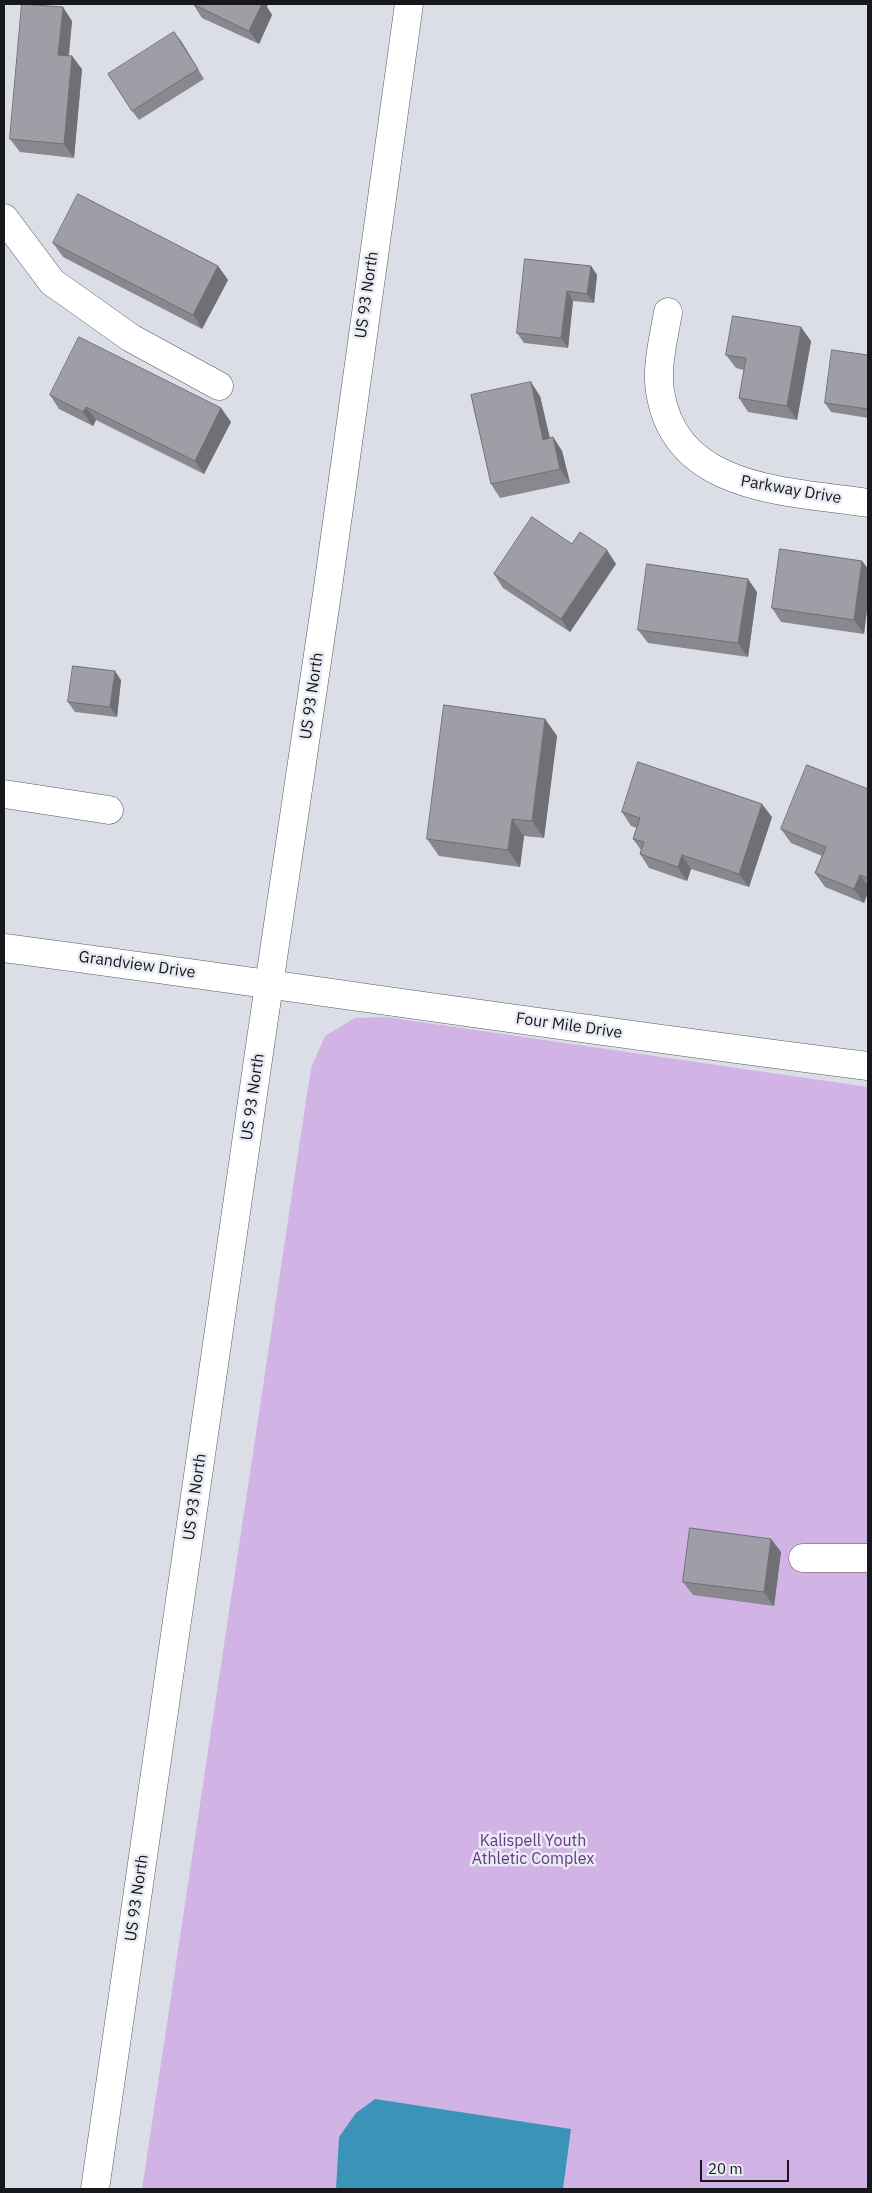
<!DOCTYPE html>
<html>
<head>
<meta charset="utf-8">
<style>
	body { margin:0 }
	#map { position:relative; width:872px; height:2193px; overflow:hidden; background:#dbdee7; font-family:"IBM Plex Sans",sans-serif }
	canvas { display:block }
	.frame { position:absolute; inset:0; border:5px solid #17181b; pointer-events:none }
	.scale { position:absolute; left:700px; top:2160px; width:89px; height:22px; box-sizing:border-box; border:2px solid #17181b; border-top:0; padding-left:6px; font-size:15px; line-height:18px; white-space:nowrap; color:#17181b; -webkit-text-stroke:4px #e8ebf4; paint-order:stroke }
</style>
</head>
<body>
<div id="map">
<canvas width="872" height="2193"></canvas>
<div class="frame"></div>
<div class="scale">20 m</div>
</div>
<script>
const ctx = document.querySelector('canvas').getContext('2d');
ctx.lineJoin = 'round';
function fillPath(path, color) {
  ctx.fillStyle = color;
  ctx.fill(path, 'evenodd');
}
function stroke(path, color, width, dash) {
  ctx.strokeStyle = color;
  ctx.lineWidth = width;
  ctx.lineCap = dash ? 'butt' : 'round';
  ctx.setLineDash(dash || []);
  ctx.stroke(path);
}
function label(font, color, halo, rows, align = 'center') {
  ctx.font = font + ' "IBM Plex Sans",sans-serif';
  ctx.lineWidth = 5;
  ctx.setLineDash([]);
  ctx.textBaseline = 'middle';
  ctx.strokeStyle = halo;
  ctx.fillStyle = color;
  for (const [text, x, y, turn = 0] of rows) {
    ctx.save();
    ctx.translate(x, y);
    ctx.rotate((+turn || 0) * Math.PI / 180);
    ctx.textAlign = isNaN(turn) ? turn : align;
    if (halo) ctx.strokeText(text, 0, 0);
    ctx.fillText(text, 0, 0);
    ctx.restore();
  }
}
fillPath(new Path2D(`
	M386 1017 868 1087V2189H142L311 1068 325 1036 355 1018Z`), '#d1b4e5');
fillPath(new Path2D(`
	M375 2099 571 2129 563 2189H336L339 2137 356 2113Z`), '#3b94b7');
const minor = new Path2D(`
	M4 218 52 282 131 338 219 386
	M668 312C664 337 656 366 660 391 675 492 789 491 868 503
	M4 794 109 810
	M4 948C292 986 580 1030 868 1066
	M803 1558H868`);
const major = new Path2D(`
	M95 2189 261 1039 328 587 409 4`);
stroke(minor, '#575960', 29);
stroke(major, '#575960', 29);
stroke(minor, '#fff', 28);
stroke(major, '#fff', 28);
fillPath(new Path2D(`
	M193 4 267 7 272 15 259 44 202 18Z
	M72 21 69 56 82 69 74 158 20 152 10 139Z
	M181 41 204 79 139 120 132 111Z
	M53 243 218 266 228 280 202 329 63 257Z
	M591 266 597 275 594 303 573 301 568 348 524 343 517 333Z
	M811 341 797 420 748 412 739 398 744 370 736 368 726 355Z
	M868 355V418L831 412 825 403Z
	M50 395 221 408 231 422 204 474 96 420 93 426 59 409Z
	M540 396 550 438 553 437 562 451 570 483 500 498 491 484Z
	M572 544 616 564 570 632 503 588 494 574Z
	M862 561 868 569V601L864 634 781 622 772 608Z
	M757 592 748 657 648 643 638 630Z
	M121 680 117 717 75 712 68 702Z
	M545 719 557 736 544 838 524 836 520 867 439 856 427 839Z
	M868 789V892L864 903 825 887 815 873 822 856 791 843 781 829Z
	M622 812 772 817 749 887 691 869 687 881 649 868 640 854 641 850 633 839 637 828 631 826Z
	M771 1539 781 1552 774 1606 693 1595 683 1582Z`), '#89888f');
fillPath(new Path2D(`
	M259 4H268L267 7 272 15 259 44 249 31Z
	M63 7 72 21 67 68 58 55Z
	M174 32 181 41 204 79 198 69Z
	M72 56 82 69 74 158 64 144Z
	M218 266 228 280 202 329 193 315Z
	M591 266 597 275 594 303 587 294Z
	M567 291 573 301 568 348 561 338Z
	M801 327 811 341 797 420 787 406Z
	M531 382 540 396 553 453 543 440Z
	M86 407 96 420 93 426 83 412Z
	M221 408 231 422 204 474 195 461Z
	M553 437 562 451 570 483 560 469Z
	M607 550 616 564 570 632 561 619Z
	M862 561 868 569V601L864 634 854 620Z
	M748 579 757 592 748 657 738 643Z
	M115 671 121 680 117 717 110 707Z
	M545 719 557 736 544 838 532 821Z
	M762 804 772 817 749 887 739 874Z
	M512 819 524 836 520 867 508 850Z
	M682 855 691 869 687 881 678 867Z
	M860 875 868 886V892L864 903 854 889Z
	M771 1539 781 1552 774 1606 764 1592Z`), '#6f6f74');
const building = new Path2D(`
	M22 4 63 7 58 55 72 56 64 144 10 139Z
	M193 4H262L249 31Z
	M174 32 198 69 132 111 108 74Z
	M78 194 218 266 193 315 53 243Z
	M525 259 591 266 587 294 567 291 561 338 517 333Z
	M733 316 801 327 787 406 739 398 746 358 726 355Z
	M79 337 221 408 195 461 86 407 83 412 50 395Z
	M832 350 868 355V409L825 403Z
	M531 382 543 440 553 437 560 469 491 484 471 395Z
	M532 517 572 544 580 532 607 550 561 619 494 574Z
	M780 549 862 561 854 620 772 608Z
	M647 564 748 579 738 643 638 630Z
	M73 666 115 671 110 707 68 702Z
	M444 705 545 719 532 821 512 819 508 850 427 839Z
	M638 762 762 804 739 874 682 855 678 867 640 854 644 842 633 839 640 818 622 812Z
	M807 765 868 789V878L860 875 854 889 815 873 826 847 781 829Z
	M690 1528 771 1539 764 1592 683 1582Z`);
fillPath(building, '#9f9ea6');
stroke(building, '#6f6f74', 1);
label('16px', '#17181b', '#e8ebf4', [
	["US 93 North",367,295,-82],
	["Parkway Drive",791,490,10],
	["US 93 North",312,696,-82],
	["Grandview Drive",137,965,8],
	["Four Mile Drive",569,1026,8],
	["US 93 North",253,1097,-82],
	["US 93 North",195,1497,-82],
	["US 93 North",137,1898,-82]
]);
label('16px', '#673783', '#e8ebf4', [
	["Kalispell Youth",533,1841],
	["Athletic Complex",533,1859]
]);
</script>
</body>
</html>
